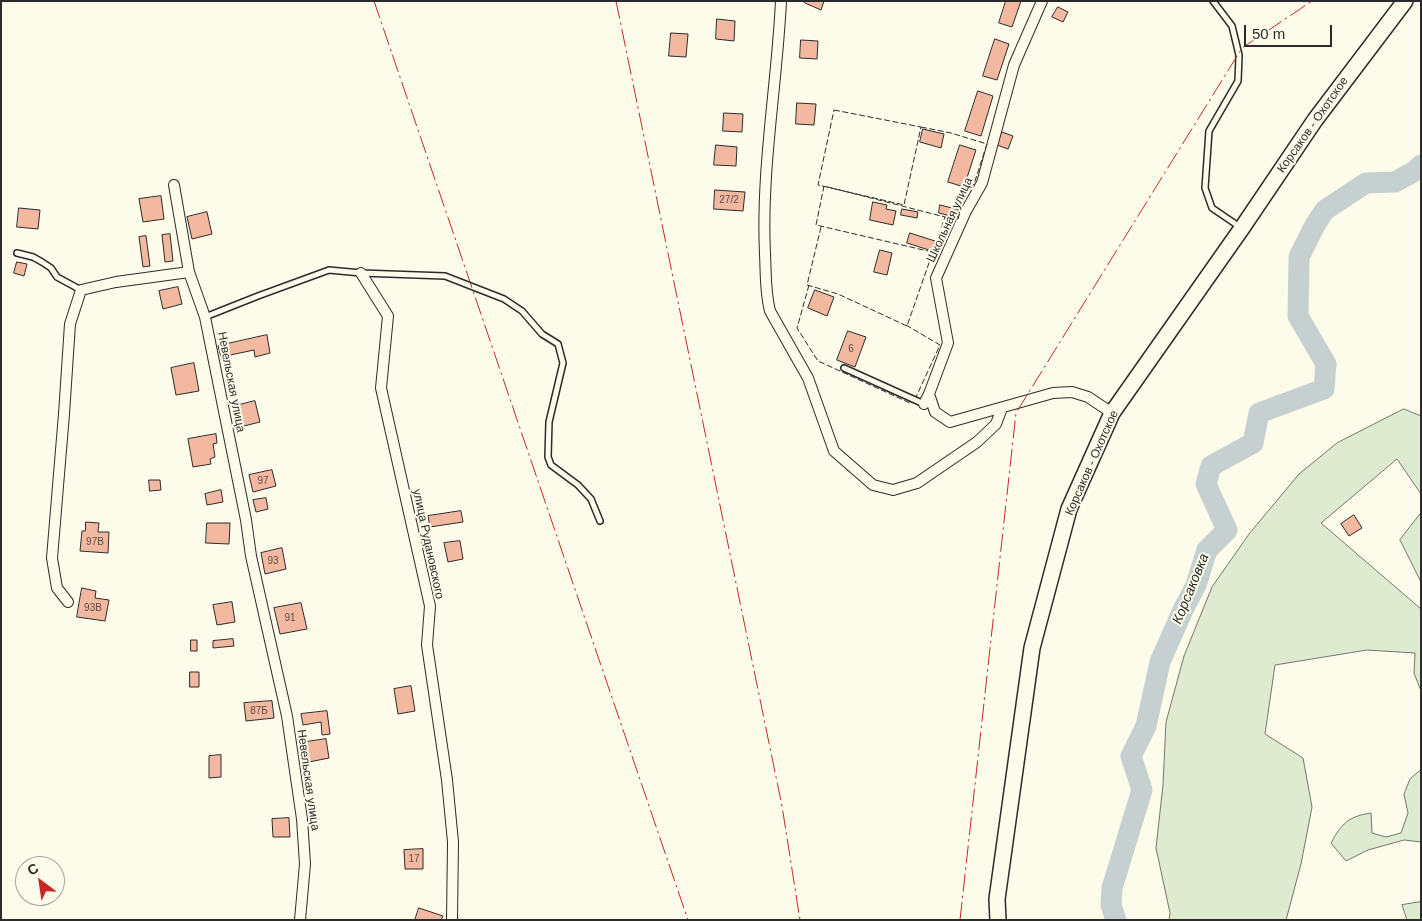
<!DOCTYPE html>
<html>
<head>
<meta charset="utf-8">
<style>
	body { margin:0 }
	#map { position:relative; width:1422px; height:921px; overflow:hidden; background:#fdfbea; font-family:Helvetica,sans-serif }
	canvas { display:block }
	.frame { position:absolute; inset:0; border:2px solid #2b2b2b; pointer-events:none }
	.north { position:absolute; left:15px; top:856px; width:50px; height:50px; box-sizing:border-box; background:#fdfbea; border:1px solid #a9a89e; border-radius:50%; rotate:329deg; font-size:14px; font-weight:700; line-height:20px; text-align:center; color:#2b2b2b }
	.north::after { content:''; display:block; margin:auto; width:18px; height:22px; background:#c62828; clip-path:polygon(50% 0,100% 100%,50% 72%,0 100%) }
	.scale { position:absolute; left:1244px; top:25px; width:88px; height:22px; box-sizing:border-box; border:2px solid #2b2b2b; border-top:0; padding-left:6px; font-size:15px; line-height:18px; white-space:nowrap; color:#2b2b2b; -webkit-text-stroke:4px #fdfbea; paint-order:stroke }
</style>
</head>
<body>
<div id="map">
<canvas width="1422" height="921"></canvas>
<div class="frame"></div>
<div class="north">С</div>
<div class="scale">50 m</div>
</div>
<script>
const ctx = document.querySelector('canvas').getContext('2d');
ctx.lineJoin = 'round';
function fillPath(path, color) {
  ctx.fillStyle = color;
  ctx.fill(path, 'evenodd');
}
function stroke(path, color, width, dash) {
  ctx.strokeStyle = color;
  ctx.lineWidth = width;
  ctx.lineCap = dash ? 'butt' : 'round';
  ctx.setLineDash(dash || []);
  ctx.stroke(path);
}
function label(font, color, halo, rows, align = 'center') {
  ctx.font = font + ' Helvetica,sans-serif';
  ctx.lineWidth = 4;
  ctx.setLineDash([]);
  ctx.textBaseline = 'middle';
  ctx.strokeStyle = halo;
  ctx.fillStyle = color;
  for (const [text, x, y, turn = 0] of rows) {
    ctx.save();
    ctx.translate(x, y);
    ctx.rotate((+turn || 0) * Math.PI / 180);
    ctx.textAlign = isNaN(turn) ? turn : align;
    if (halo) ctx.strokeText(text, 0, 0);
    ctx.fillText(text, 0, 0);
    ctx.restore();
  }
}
const green = new Path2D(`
	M1404 409 1421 416V494L1397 459 1321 523 1421 609V691L1414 673 1415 653 1367 650 1275 665 1265 734 1303 758 1312 807 1301 864 1286 920H1169L1170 913 1156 848 1163 785 1166 722 1184 656 1212 587 1249 534 1299 474 1337 443Z
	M1421 513V582L1400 540Z
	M1421 770V842L1404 840 1368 850 1346 861 1331 843C1341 824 1349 816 1371 813L1372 833 1386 837 1401 833 1408 813 1404 794 1410 779Z
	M1421 902V920H1407L1402 905Z`);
fillPath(green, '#deebd1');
stroke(green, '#74746e', 1);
stroke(new Path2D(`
	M1116 920 1111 905 1112 888 1142 790 1131 756 1146 726 1160 662 1183 610 1196 585 1207 550 1227 530 1206 484 1211 466 1253 443 1259 413 1324 389 1326 364 1298 316 1299 257 1315 225 1325 210 1366 183 1395 182 1415 171 1421 165`), '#c7d0d0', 21);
const building = new Path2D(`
	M805 1H824L821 10 805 3Z
	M1006 1H1021L1012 27 999 23Z
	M1058 7 1068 12 1063 22 1052 17Z
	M717 19 735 21 734 41 716 39Z
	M671 33 688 34 686 57 669 56Z
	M995 39 1009 44 997 80 983 76Z
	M801 40 818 41 817 59 800 58Z
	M978 91 993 96 981 136 965 131Z
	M797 103 816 104 814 125 796 124Z
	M724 113 743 114 742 132 723 131Z
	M923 129 944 134 941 148 920 142Z
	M1002 132 1013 136 1008 149 997 145Z
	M716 145 737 147 736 166 714 165Z
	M960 145 976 150 964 187 948 182Z
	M715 190 745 192 743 211 714 209Z
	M161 196 164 219 143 222 139 199Z
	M873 202 887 205 886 209 896 211 893 225 870 220Z
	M940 205 960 210 958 218 939 213Z
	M19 208 40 210 38 229 17 227Z
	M902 209 918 212 917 218 901 215Z
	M207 212 212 234 192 239 187 217Z
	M910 233 935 241 932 251 907 243Z
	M170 234 173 261 165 262 162 235Z
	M146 236 150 266 143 267 139 237Z
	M880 250 892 253 887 275 874 272Z
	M17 262 27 264 24 276 14 273Z
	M178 287 182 304 163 309 159 291Z
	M815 290 834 297 827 316 808 308Z
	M848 331 866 337 855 367 837 360Z
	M267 335 270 353 255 357 254 350 221 357 218 346Z
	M194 363 199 391 176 395 171 368Z
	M255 401 260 422 244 426 239 405Z
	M216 434 217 443 213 444 215 457 210 459 211 464 193 467 188 439Z
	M272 470 276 486 253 492 249 475Z
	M149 480H160L161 490 150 491Z
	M221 490 223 502 207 505 205 494Z
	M266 498 268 509 256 512 253 500Z
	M461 511 463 522 430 527 428 516Z
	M1354 515 1362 528 1349 536 1341 524Z
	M86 522 99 523 98 532H109L108 553 80 551 82 531H85Z
	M207 523H230L229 544 206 543Z
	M460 541 463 559 448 562 444 543Z
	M282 548 286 569 265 574 261 553Z
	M82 588 96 591 95 598 109 600 105 621 77 617Z
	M232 602 235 622 217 625 213 605Z
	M301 603 307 629 280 634 274 608Z
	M233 639 234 646 213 648V641Z
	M191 640H197V651H191Z
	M190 672H199V687H190Z
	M411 686 415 711 398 714 394 689Z
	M272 701 274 718 246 721 244 703Z
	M327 711 330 734 322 735 321 722 303 725 301 714Z
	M326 739 329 758 309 762 306 742Z
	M221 755V777L209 778V756Z
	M289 818 290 837H273L272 819Z
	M423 849V869H405L404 850Z
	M419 908 443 916 441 920H415Z`);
fillPath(building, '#f2b8a0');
stroke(building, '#2b2b2b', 1);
const lane = new Path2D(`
	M1213 1 1232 26 1239 55 1238 81 1209 131 1205 188 1212 208 1240 227
	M17 253 33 257 42 262 51 268 57 277 81 290
	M205 317 258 296 329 270 361 273 445 276 504 299 522 311 542 334 558 344 563 363 549 422 548 457 551 465 578 485 591 499 600 521
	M844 368 924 404`);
const street = new Path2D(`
	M781 1C777 85 761 169 765 254 766 273 765 292 770 311L808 378 834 451 873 485 893 490 917 483 977 442 996 424 1002 408
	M174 185 189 272
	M361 273 388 316 381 388 430 606 427 645 447 780 453 842 452 920
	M929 394 948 343 936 278 966 211 982 183 1014 65 1042 1
	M924 404 929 394 935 412 950 422 1053 393 1072 392 1088 397 1112 413
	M68 602 57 588 52 558 64 414 70 324 81 290 116 282 189 272 205 317 246 520 251 556 287 716 302 819 305 864 300 920`);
const secondary = new Path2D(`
	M998 920 997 899 1032 648 1069 509 1112 413 1242 228 1315 120 1405 1`);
stroke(lane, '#2b2b2b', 8);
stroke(street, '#2b2b2b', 12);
stroke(secondary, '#2b2b2b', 18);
stroke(lane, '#fdfbea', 5);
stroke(street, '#fdfbea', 10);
stroke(secondary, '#fdfbea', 15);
stroke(new Path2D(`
	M834 110 921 127 904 205 818 185Z
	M921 127 951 133 987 144 974 184 966 192 958 219 945 217
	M821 227 807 285 838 294 907 326 945 217 824 186 816 225 932 252
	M809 285 797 328 818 361 912 404
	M906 325 940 345 916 397`), '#2b2b2b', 1, [6, 2.5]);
stroke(new Path2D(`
	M374 1 688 920
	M616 1 782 806 800 920
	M960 920 1016 413 1242 48 1312 1`), '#c62828', 1, [18, 4, 2.5, 4]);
label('10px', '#5d4e48', null, [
	["27/2",729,200],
	["6",851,349],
	["97",263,481],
	["97В",95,542],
	["93",273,561],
	["93В",93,608],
	["91",290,618],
	["87Б",259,711],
	["17",414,859]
]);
label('12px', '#2b2b2b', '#fdfbea', [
	["Корсаков - Охотское",1313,125,-55],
	["Школьная улица",950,220,-65],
	["Невельская улица",231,382,79],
	["Корсаков - Охотское",1092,463,-66],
	["улица Рудановского",428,544,78],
	["Невельская улица",308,780,82]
]);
label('italic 14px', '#2b2b2b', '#fdfbea', [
	["Корсаковка",1191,589,-68]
]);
</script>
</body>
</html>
